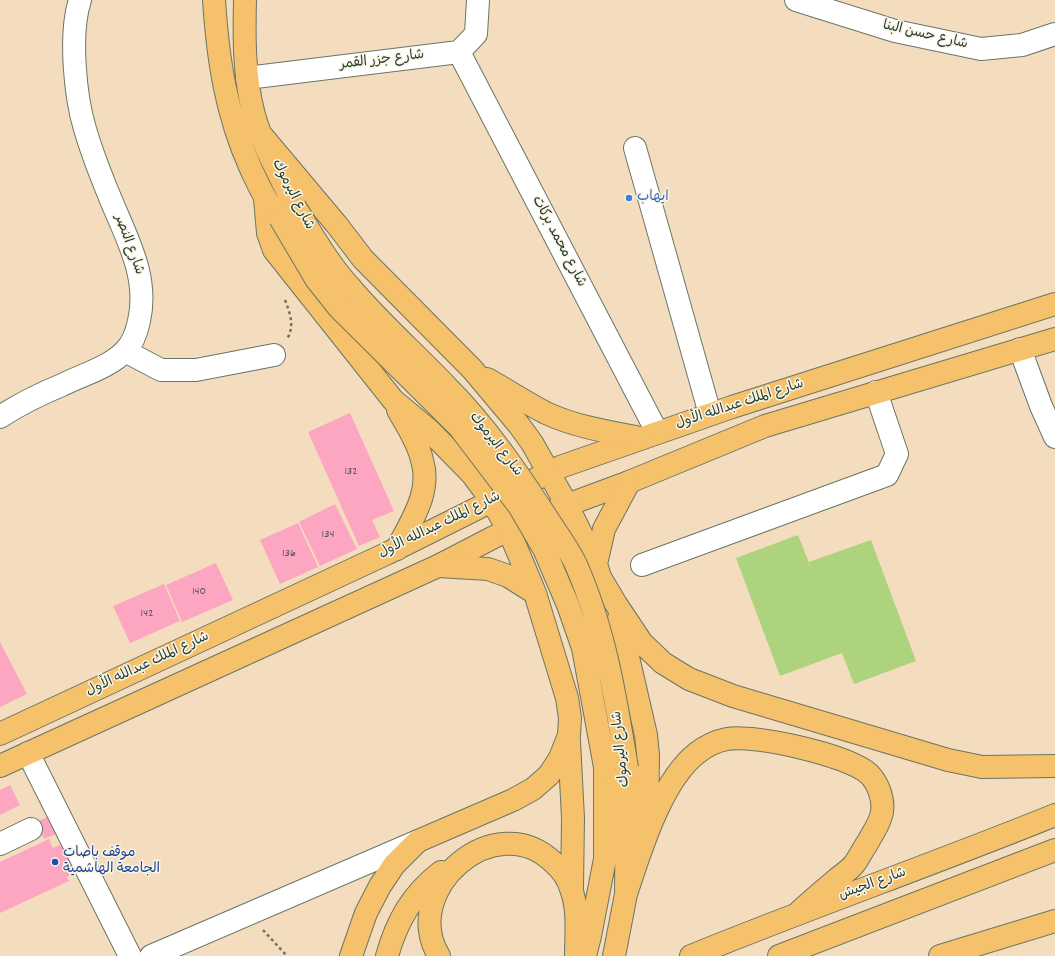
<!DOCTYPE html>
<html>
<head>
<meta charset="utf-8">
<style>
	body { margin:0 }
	canvas { display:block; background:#f4ddbf }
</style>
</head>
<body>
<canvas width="1055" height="956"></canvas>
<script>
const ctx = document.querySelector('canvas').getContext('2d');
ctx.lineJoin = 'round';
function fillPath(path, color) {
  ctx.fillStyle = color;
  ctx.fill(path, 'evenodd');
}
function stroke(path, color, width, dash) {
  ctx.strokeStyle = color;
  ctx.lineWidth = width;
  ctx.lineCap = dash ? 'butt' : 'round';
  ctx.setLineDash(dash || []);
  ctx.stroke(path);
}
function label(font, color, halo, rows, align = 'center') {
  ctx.font = font + ' Dekko,"Playpen Sans Arabic",sans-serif';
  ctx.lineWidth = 3;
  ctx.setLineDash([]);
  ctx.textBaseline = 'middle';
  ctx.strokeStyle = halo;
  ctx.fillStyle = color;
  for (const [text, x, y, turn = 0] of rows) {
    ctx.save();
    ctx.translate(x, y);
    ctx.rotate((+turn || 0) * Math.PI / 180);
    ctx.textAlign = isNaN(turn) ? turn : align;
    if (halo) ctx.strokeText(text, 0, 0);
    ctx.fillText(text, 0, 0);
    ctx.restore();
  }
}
fillPath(new Path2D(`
	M798 535 813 573 809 562 871 540 916 661 854 684 842 653 780 676 736 558Z`), '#add37d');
fillPath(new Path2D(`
	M350 413 394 511 372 520 380 537 359 546 308 432Z
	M335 504 357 549 320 566 299 522Z
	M298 523 318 567 280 584 260 540Z
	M216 563 233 600 182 622 166 585Z
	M164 584 180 621 130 643 113 606Z
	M0 642 27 694 0 707Z
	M10 785 20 805 0 815V790Z
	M54 814 61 832 44 839 36 822Z
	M49 839 53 848 61 844 76 872 67 877 69 881 0 913V862Z`), '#fca6c1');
const minor = new Path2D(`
	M796 0 895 31 981 49 1022 45 1055 34
	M459 52 657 432
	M247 78 459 52 476 34 478 0
	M635 148 710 414
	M1020 349 1041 406 1055 437
	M125 351 161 370H196L274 355
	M0 417C20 404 40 394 62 385 82 375 110 367 125 351 133 343 137 331 139 321 149 277 127 239 111 200 101 176 92 153 85 129 75 96 69 33 80 0
	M642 565 887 475 897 454 876 392
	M28 753 130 956
	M0 844 31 829
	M151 956 418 841`);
const major = new Path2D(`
	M0 734 388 553 560 467 732 407 1055 304
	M0 766 438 566 494 537 567 505 629 482 765 426 1055 339`);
const highway = new Path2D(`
	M214 0C218 60 226 114 251 169 258 184 264 198 274 211
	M245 0C244 39 244 77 254 115 263 147 281 177 295 207
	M263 137 337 225 363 259 472 369 519 425 532 443 567 505 596 564 600 577 616 604 642 643 663 663 689 679 733 696 948 760 982 767 1055 766
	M265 199 268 233 274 250 393 400 430 431 472 474 492 501 509 531 535 593 567 698 570 718 569 735 560 758 549 775 533 789 513 800 418 841 394 865 380 886 366 913 351 956
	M487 379C507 390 526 403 546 413 576 427 609 432 641 438
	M397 549C411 521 432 492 422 460 418 442 407 426 398 410
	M596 564 604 529 629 482
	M438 566 488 569 508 576 535 593
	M619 618 646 735 648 755 647 828
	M569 741 573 818 572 888
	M626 894C640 852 661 781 697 753 706 746 716 741 727 739 754 734 848 755 869 774 878 783 884 799 882 812 880 824 873 832 868 842 863 849 860 856 855 863 851 869 843 874 837 879 824 890 811 901 799 912
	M387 956C397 921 412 894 441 872
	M439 956C399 890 495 806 553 862 561 869 568 878 571 889 579 909 576 935 576 956
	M585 956 590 936 605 859V767
	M614 956 626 894 627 768
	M691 956C811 907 934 864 1055 815
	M779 956 1055 850
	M940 956 1055 921`);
stroke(minor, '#6a7565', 24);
stroke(major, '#6a7565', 24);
stroke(highway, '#6a7565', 24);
stroke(new Path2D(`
	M285 300C290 313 295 326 287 339
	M263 930 287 956`), '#6a7565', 2.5, [3, 3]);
stroke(minor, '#fff', 22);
stroke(major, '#f6c16b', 22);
stroke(highway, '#f6c16b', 22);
const highwayBridge = new Path2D(`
	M295 207C312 234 328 263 350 287 380 323 416 354 448 388 486 426 518 473 547 518 557 534 570 550 577 567 605 631 616 699 627 768
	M280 218 316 279 339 308 460 428 519 506 544 549 568 605 583 648 605 767`);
stroke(highwayBridge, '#6a7565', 24, []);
stroke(highwayBridge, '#f6c16b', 22);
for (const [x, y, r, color] of [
	[629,198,4,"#3f7fe0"],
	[55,862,4,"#1a4fb4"]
]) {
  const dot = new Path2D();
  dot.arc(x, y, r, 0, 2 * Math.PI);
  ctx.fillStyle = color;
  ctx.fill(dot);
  stroke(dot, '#fcf5e5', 1.5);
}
label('12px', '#565757', null, [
	["132",351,472],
	["134",328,535],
	["136",289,554],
	["140",199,592],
	["142",147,614]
]);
label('14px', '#1f3d34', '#fcf5e5', [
	["شارع حسن البنا",925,36,13],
	["شارع جزر القمر",382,61,-7],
	["شارع اليرموك",292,195,63],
	["شارع محمد بركات",558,242,62],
	["شارع النصر",128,245,70],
	["شارع الملك عبدالله الأول",740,405,-18],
	["شارع اليرموك",495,445,52],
	["شارع الملك عبدالله الأول",440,526,-26],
	["شارع الملك عبدالله الأول",148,665,-25],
	["شارع اليرموك",622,749,-96],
	["شارع الجيش",873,885,-20]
]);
label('14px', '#366cbe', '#fcf5e5', [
	["ايهاب",637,198]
], 'left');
label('14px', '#164399', '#fcf5e5', [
	["موقف باصات",63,854],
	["الجامعة الهاشمية",63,870]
], 'left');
</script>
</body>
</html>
